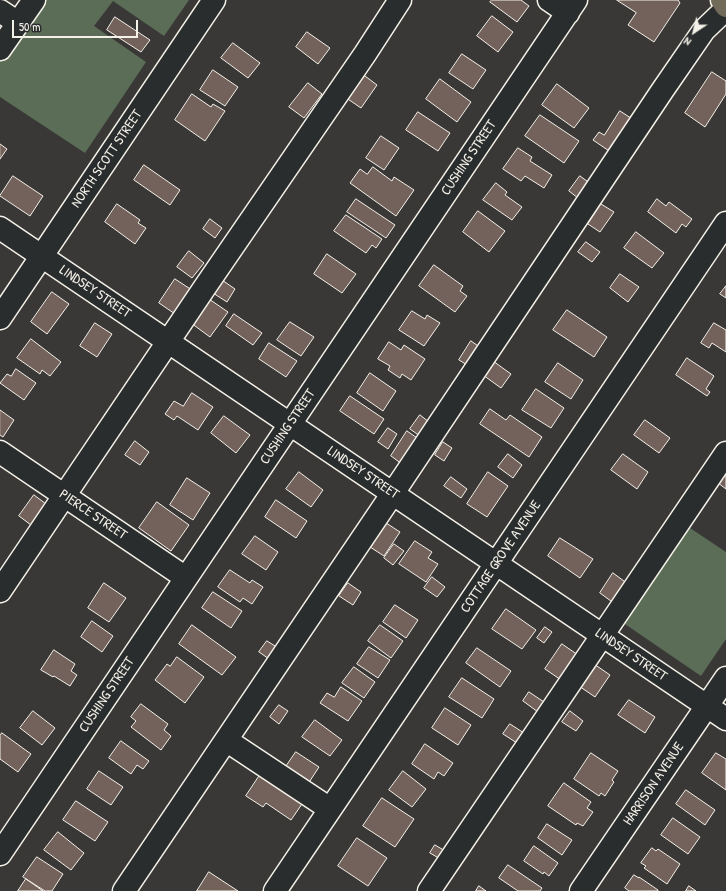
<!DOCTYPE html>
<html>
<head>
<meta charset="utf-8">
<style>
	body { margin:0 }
	#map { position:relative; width:726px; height:891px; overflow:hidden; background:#393837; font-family:"Patrick Hand",sans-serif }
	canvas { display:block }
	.north { position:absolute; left:674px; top:12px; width:40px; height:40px; -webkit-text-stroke:3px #2a2d2e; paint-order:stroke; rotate:215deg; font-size:11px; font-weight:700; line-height:16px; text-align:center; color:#f4f1e8 }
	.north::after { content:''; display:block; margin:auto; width:14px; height:18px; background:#f4f1e8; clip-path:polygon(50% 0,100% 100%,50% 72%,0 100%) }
	.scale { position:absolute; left:12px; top:20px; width:126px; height:18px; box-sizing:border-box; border:2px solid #f4f1e8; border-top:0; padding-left:5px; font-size:12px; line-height:14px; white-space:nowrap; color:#f4f1e8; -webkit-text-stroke:3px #2a2d2e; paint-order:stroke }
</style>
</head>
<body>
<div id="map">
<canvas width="726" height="891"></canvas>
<div class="north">N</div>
<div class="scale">50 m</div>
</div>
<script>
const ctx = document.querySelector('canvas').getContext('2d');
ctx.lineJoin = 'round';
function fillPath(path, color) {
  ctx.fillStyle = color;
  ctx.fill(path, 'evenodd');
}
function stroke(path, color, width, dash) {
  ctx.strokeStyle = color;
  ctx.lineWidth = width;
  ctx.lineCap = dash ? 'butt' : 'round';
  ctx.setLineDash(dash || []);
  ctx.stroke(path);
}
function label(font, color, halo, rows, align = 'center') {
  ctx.font = font + ' "Patrick Hand",sans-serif';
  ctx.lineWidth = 4;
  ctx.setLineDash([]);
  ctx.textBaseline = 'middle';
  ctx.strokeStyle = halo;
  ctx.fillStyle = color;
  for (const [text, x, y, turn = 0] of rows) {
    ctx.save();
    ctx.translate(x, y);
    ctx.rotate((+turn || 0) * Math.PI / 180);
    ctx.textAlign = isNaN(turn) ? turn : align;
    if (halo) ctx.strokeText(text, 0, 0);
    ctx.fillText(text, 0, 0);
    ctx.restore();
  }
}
fillPath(new Path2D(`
	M39 0H189L164 36 113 1 94 26 146 62 85 153 0 97V58Z
	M684 524 726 552V639L701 676 619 620Z`), '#5b6d56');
const building = new Path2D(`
	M492 0H521L529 6 517 22 490 2Z
	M617 0H678L680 3 654 42 628 25 636 13Z
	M492 16 513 32 498 52 477 36Z
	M115 17 150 40 141 52 107 30Z
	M307 32 330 48 318 64 296 47Z
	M233 43 260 63 248 78 221 58Z
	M462 54 486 70 473 89 449 73Z
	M213 70 238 87 225 106 200 90Z
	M712 72 726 81V94L705 127 685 113Z
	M361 73 377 85 361 108 345 97Z
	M440 79 471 102 457 122 426 99Z
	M308 83 322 94 304 118 289 107Z
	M557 84 589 108 574 128 542 105Z
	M192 94 211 107 213 104 225 111 205 141 175 120Z
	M620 111 637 122 615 155 593 140 599 132 604 135Z
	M418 112 450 133 438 151 406 130Z
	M540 115 579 141 564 163 525 136Z
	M381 136 399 148 384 170 366 158Z
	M0 144 7 149 0 159Z
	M518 148 532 157 530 161 552 175 544 188 525 176 521 181 503 169Z
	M144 165 180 190 170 205 134 180Z
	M373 167 392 181 394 177 414 190 396 216 350 183 360 169 367 174Z
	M13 176 43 196 30 216 0 196Z
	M580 176 595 187 583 202 569 191Z
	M496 183 507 192 505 195 522 207 512 220 483 200Z
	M356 199 395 225 386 238 347 212Z
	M657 199 666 206 669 202 692 219 686 227 682 224 676 233 648 212Z
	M117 204 140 220 138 223 146 228 135 244 105 222Z
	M601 204 614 212 600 232 588 224Z
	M478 211 505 231 489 252 463 232Z
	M346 215 382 239 376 248 372 245 366 253 334 231Z
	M210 219 222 228 215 238 203 229Z
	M636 232 664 253 652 268 624 248Z
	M586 242 600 252 592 262 578 252Z
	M189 251 204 263 192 278 177 267Z
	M327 254 356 274 342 293 314 274Z
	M434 265 463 286 460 291 467 296 455 312 419 286Z
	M620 274 639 287 628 302 610 288Z
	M175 279 195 292 178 316 159 303Z
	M222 280 235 289 227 302 213 293Z
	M726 286V298L720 294Z
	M52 292 69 304 47 334 31 322Z
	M209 299 228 312 210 337 191 323Z
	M567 310 607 337 594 357 553 330Z
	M412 311 425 319 427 315 440 323 424 346 399 330Z
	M234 314 262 333 253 345 226 326Z
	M290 322 314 337 301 356 277 340Z
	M95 323 112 334 97 357 80 346Z
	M714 323 726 330V352L712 343 709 348 701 343Z
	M31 339 61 362 50 376 42 370 40 374 17 358Z
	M471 341 484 350 472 368 459 360Z
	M389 342 401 350 404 345 425 359 411 380 402 374 400 378 388 370 390 366 378 359Z
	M269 343 297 361 286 377 259 359Z
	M687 358 714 376 706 389 710 392 707 396 676 375Z
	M493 361 511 374 501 388 483 375Z
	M558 363 583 380 571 399 545 382Z
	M16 369 36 383 24 400 0 383 7 374 11 376Z
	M370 373 396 391 383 411 357 393Z
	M536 389 564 408 551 428 522 410Z
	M192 393 213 407 198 430 177 416 174 420 165 414 174 401 183 406Z
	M350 396 384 419 374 434 340 411Z
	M490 409 506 420 510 415 542 437 529 457 480 424Z
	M0 410 14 420 3 437 0 435Z
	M420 415 434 426 424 439 410 429Z
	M224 416 250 435 236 453 211 433Z
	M645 420 670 438 659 453 634 435Z
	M388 428 397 434 388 449 378 442Z
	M407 431 423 442 406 467 391 456Z
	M135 441 149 452 140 465 125 455Z
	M443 442 452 448 444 461 435 455Z
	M508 454 522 465 513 478 498 467Z
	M623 454 648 472 637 489 611 470Z
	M726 464V489L714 480Z
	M299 472 323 490 311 507 286 489Z
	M488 472 508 486 487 517 467 504Z
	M451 477 467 489 461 498 444 486Z
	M187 478 210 493 193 520 170 505Z
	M34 495 50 507 35 528 19 516Z
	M276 500 307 521 296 538 265 517Z
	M157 502 189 525 171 551 139 528Z
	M383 521 400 532 384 556 367 545Z
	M255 536 278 552 266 570 242 554Z
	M560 538 593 559 580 578 548 556Z
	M415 541 432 552 428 558 438 564 426 582 399 564Z
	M394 544 404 551 393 565 384 558Z
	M230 570 250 583 252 580 263 587 252 604 243 598 240 602 218 587Z
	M613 573 628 584 615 604 600 593Z
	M432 577 445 587 437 597 424 588Z
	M104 583 126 598 109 622 88 608Z
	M348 583 361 592 353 605 339 596Z
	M213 592 242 611 231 628 202 608Z
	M395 605 418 620 406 638 383 622Z
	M506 609 536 630 522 649 492 629Z
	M92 621 113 636 102 652 81 637Z
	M192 625 236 657 222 675 179 644Z
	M380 625 403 641 391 658 368 641Z
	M545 627 552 632 544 643 537 638Z
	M267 641 280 649 272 661 259 652Z
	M562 644 581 657 564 682 545 669Z
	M369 647 390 660 378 678 357 664Z
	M477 648 511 671 500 687 466 663Z
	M54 650 75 664 71 671 77 675 70 686 54 676 53 677 41 670Z
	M177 657 204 677 185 703 155 680 167 664 170 666Z
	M594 664 610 675 595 697 579 686Z
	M354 667 375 682 364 698 342 683Z
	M462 678 494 699 482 718 449 697Z
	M341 687 362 701 348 721 320 703 327 693 334 697Z
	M529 692 544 702 538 712 523 701Z
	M629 700 655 717 645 733 618 715Z
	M141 704 168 724 164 730 171 736 161 750 131 727 136 721 131 717Z
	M279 705 288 711 279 724 270 717Z
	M445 708 471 725 458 745 432 728Z
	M33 711 55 728 42 745 20 728Z
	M570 711 583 721 576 731 562 722Z
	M315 720 342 740 330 756 302 737Z
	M510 724 524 733 517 743 503 734Z
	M2 733 31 754 18 772 0 759V736Z
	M121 741 149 761 143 769 137 765 131 774 109 758Z
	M425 744 453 763 444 776 438 772 434 779 412 764Z
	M296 752 319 767 306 787 283 771Z
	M591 753 618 771 612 780 614 782 605 796 601 793 599 796 574 779Z
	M716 753 726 759V790L702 773Z
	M99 771 123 787 111 805 87 789Z
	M403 771 426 789 412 807 389 790Z
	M260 775 302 804 291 820 266 803 263 807 246 796Z
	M564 783 591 802 587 808 593 812 583 826 577 823 576 825 548 806Z
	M686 790 715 810 705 825 676 804Z
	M382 798 414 819 395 847 363 826Z
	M76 801 108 822 95 841 63 820Z
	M673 818 700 837 688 854 661 835Z
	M547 824 572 840 562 855 538 838Z
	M58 832 84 853 71 870 44 850Z
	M357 838 387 858 368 886 338 866Z
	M435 845 447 852 442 860 430 853Z
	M534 846 558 863 549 876 544 872 543 874 524 861Z
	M652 848 656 851 658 849 680 864 667 884 644 868 646 866 641 863Z
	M37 857 63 874 52 891H45L23 877Z
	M508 865 542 888 540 891H518L499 878Z
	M209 872 238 891H197Z
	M634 875 639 878V877L658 890V891H629L625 888Z
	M26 879 43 891H18Z
	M479 886 486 891H476Z
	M689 886 696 891H686Z`);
fillPath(building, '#73625b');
stroke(building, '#f4f1e8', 1);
const minor = new Path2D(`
	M549 0 568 13
	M0 11 18 23
	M0 49 34 0
	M0 228 726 719
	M0 318 214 0
	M0 452 186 578
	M0 591 205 287 365 54 400 0
	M226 740 330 809
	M0 854 576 0
	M124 891 393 493 662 91 704 30 726 9
	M275 891 726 223
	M429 891 726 453
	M581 891 726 678`);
const major = new Path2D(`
	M722 0 726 6`);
stroke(minor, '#f4f1e8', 25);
stroke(major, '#f4f1e8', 25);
stroke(minor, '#2a2d2e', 22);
stroke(major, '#736b5a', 22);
label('14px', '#f4f1e8', '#2a2d2e', [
	["CUSHING STREET",469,158,-56],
	["NORTH SCOTT STREET",107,159,-56],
	["LINDSEY STREET",95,292,34],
	["CUSHING STREET",288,427,-56],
	["LINDSEY STREET",363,473,34],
	["PIERCE STREET",93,515,34],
	["COTTAGE GROVE AVENUE",501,557,-56],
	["LINDSEY STREET",631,655,34],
	["CUSHING STREET",107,695,-56],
	["HARRISON AVENUE",654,784,-56]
]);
</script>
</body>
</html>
